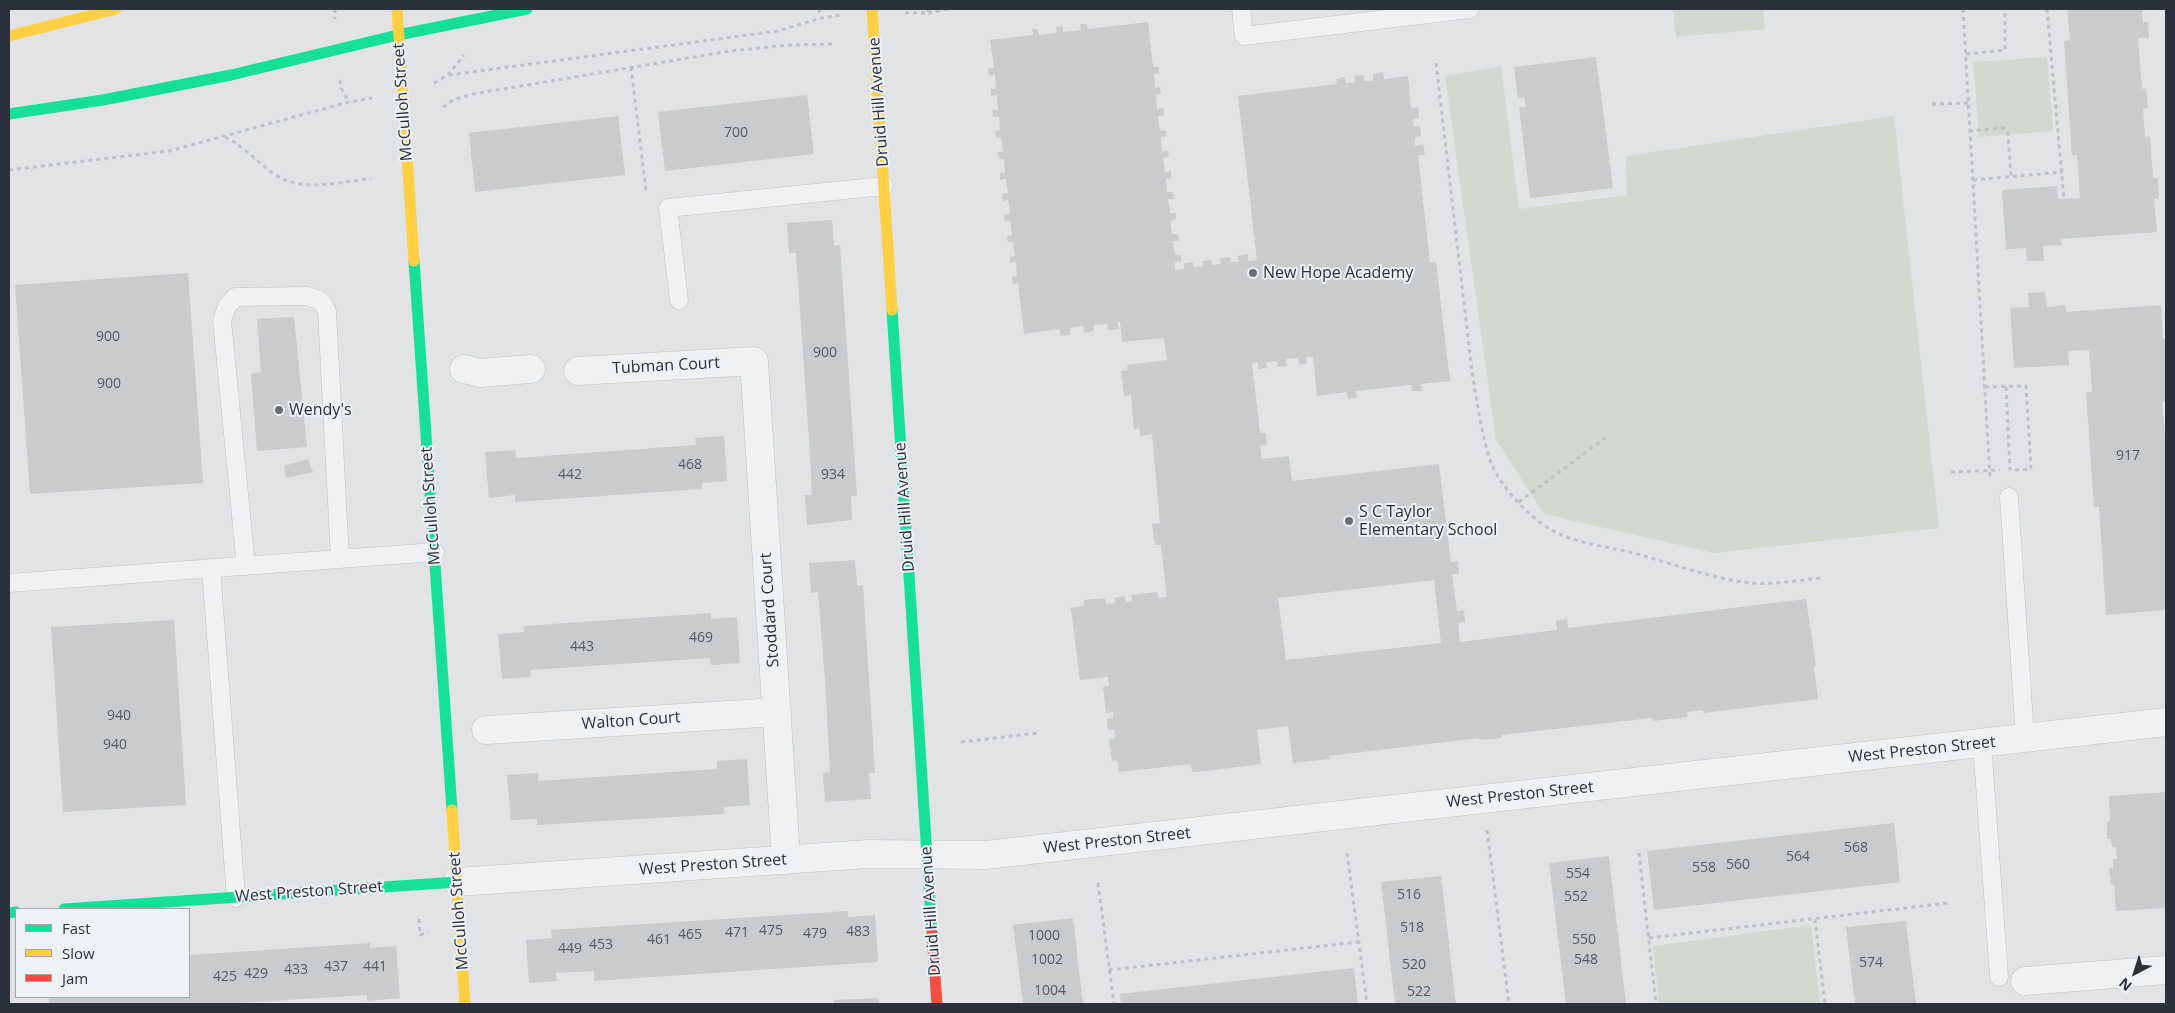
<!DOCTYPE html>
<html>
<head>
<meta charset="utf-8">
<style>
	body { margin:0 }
	#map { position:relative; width:2175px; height:1013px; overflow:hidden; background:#e1e3e5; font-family:"Open Sans",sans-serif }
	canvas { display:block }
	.frame { position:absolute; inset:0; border:10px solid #2a313c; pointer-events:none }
	.legend { position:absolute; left:15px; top:908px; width:175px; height:90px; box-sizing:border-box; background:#eef1f5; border:1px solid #a0a4ab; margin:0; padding:6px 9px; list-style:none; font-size:15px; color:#2a313c }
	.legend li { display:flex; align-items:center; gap:10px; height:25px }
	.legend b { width:25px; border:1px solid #a0a4ab }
	.north { position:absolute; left:2110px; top:948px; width:50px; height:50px; -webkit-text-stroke:4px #eef1f5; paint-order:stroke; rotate:220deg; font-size:14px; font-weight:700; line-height:20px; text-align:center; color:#2a313c }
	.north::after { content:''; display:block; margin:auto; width:18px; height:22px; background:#2a313c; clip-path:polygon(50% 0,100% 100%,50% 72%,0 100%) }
</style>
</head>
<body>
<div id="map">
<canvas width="2175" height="1013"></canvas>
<div class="frame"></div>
<ul class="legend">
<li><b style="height:6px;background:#16e098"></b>Fast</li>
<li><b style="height:6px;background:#ffcf43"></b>Slow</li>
<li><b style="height:6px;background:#f24e42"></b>Jam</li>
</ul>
<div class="north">N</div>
</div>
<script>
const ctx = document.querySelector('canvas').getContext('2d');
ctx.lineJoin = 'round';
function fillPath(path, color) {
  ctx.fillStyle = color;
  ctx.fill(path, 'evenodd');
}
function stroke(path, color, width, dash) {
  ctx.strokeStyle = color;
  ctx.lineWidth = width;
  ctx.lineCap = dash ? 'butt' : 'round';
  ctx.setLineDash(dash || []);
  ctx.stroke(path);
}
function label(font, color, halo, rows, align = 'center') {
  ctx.font = font + ' "Open Sans",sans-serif';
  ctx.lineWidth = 4;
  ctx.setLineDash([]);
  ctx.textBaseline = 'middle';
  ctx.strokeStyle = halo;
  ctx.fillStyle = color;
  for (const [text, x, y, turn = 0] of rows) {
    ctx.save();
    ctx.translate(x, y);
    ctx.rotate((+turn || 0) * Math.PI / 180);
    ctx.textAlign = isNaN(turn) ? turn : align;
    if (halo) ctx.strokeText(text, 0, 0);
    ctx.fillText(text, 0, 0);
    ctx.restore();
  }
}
fillPath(new Path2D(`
	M1673 9H1763L1765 29 1676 37Z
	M2047 57 2053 131 1979 137 1973 62Z
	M1501 66 1519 209 1627 195 1626 156 1894 116 1939 528 1714 553 1544 514 1496 440 1445 76Z
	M1811 925 1820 1004H1659L1653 946Z`), '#d2d9d1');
fillPath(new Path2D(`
	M2067 9H2142L2143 22H2148L2149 38H2138L2142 89 2146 88 2148 108 2143 109 2145 137 2150 136 2153 178H2158L2159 199H2154L2157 232 2061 239 2062 245 2043 246 2044 261H2027L2026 248 2006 249 2002 190 2057 186 2058 199 2080 198 2077 155H2072L2064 41 2070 40Z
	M1148 22 1153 67H1159V73L1154 74 1155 88 1160 87 1161 94 1156 95 1157 109 1164 108V116H1158L1160 131 1166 130 1167 136 1161 137 1162 152 1168 150 1169 157 1163 158 1165 172 1171 171V178L1166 179 1167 192H1173L1174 199H1168L1170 213H1176V219L1170 221 1172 234H1178L1179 241H1173L1175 255H1181V261L1175 262V270L1184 269V263L1193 262 1194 267 1203 266 1202 261 1211 260 1212 265 1221 264 1220 258 1230 257 1231 262H1239L1238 256 1248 254V261L1257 260 1238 96 1337 84 1336 79 1345 77 1346 83 1355 82 1354 76 1364 75V81H1373V74L1383 72 1384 79 1408 76 1411 108 1418 107 1419 118 1413 119 1414 127 1420 126 1421 136 1415 138V146L1423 144 1425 154 1418 156 1430 263 1436 262 1450 381 1421 384 1422 391H1412L1411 385 1356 391 1357 398 1348 399 1346 392 1317 396 1313 357H1306L1307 363 1299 365 1298 358 1286 359 1287 366 1278 367 1277 361 1266 362 1267 368 1258 369V362L1252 363 1260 433H1266L1267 445 1260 446 1262 459 1289 456 1292 481 1439 464 1451 562 1458 561 1459 574H1452L1457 611 1464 610 1465 622 1458 623 1460 642 1557 630 1556 621 1567 619 1568 628 1806 599 1816 665 1814 666 1818 699 1703 713V710L1687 712 1688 717 1653 721 1652 718 1501 735 1502 738 1479 740V738L1329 756V759L1293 763 1288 726 1257 730 1261 764 1207 771 1192 772 1191 764 1119 772 1117 760 1112 761 1109 739 1115 738 1114 729 1108 730 1107 719 1113 718V712L1106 713 1103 687 1109 686 1108 677 1080 680 1071 608 1084 606V600L1105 598 1106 604 1115 603 1114 598 1125 596 1126 602 1132 601 1131 595 1158 592 1159 598 1167 597 1161 545H1155L1152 524 1160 523 1152 434 1140 436 1139 428 1134 430 1131 395 1124 396 1121 371 1128 370 1127 365 1167 360 1164 338 1122 342 1120 322H1117L1119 329 1108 330 1107 324 1094 325V331L1084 333 1083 326 1070 328V335L1060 336V329L1024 334 1018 283 1013 284 1012 277 1017 276 1016 262 1010 263V257L1015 256 1013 242H1008L1007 236 1012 235 1010 221 1005 222 1004 215 1010 214 1008 200 1003 201 1002 194 1008 193 1006 179 1000 180V173H1005L1004 159H999L998 152H1003L1001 137 996 138 995 131 1000 130 999 116 993 117 992 110H998L997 95 991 96V89H996L995 75H989L988 68H994L990 40 1033 35 1032 29H1038L1039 35 1057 33 1056 27 1063 26V32L1081 30 1080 24H1087L1088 29ZM1434 580 1441 643 1286 660 1278 598Z
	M1596 57 1613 188 1530 198 1519 107H1526L1524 97 1518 98 1514 67Z
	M807 95 814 154 665 171 658 112Z
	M618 116 625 175 475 192 469 133Z
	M832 220 834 246 840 245 857 496H851L852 520 807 525 805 495H812L810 455 796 253H789L787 223Z
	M188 273 203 483 30 494 15 285Z
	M2045 292 2047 307 2066 305V312L2161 305 2163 339H2166V359H2165L2166 401 2162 402 2166 446V610L2106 615 2099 507H2094L2086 392H2092L2089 350 2068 351 2069 365 2014 368 2010 308 2029 307 2028 293Z
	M294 317 307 447 257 451 251 374 261 372 257 319Z
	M724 436 727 481 702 483V489L515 502V495L489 498 485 452 515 450 516 458 696 445 695 438Z
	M308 459 313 472 286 478 284 466Z
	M855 560 857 586 863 585 875 773H869L871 799 825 802 823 773 830 772 825 680 818 592 811 593 809 563Z
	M711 613V619L737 617 740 663 711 665 710 658 530 670 531 677 502 679 498 634 524 632V626Z
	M174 620 186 805 63 812 51 627Z
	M747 759 750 805 724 807V814L537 825V819L511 820 507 775 538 773V781L717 769V761Z
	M2166 792V908L2116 911 2114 885H2111L2109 868H2113V859H2117L2116 847H2112L2111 839H2107V822L2110 821 2109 796Z
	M1894 823 1900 882 1654 910 1647 851Z
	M1609 856 1626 1004H1566L1549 863Z
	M1441 876 1456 1004H1395L1381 882Z
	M848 911V917L875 915 878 962 594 981V971L556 973 557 981 529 983 526 940 552 938 551 930Z
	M1073 918 1083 1004H1023L1013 925Z
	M1906 921 1916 1004H1855L1846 927Z
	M370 943V948L396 946 400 998 367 1001V995L223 1004H49V997H189V955Z
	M1354 968 1358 1004H1121L1120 994Z
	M879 998V1004H834V1000Z`), '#c9cbcd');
const lane = new Path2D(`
	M1241 9 1244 36 1470 9
	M679 300 668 208 884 186
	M2009 497 2025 738
	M246 566 222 321 227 306 235 297 308 296 321 301 327 311 340 559
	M211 568 236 898
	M9 583 435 552
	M1982 743 1999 977`);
const street = new Path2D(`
	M464 369 480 373 531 369
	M578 371 754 361 786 860
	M486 730 777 712
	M457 882 868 854 986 855 2166 722
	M2025 981 2166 970`);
stroke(lane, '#bfc1c3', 19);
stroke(street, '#bfc1c3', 29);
stroke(new Path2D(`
	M335 9V19
	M819 9 821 18 841 15
	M1963 9 1990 478
	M2047 9 2064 199
	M905 13H928L929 9
	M928 13 948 9
	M1966 54 2005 50V9
	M1436 63 1472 372C1477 400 1482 440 1492 465 1503 491 1537 526 1564 536 1590 546 1618 548 1644 556 1679 566 1715 579 1751 583 1774 585 1799 580 1823 578
	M631 67 646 191
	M449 75 778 31 821 18
	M340 80 341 88 349 102
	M434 83 448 75 464 55
	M1932 104 1968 103
	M443 107 453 100 473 94 730 51 789 45 833 44
	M1969 131 2004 128 2008 134 2011 176
	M225 137C244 146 257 162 274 174 305 194 337 181 371 179
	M9 170 169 151 349 102 372 98
	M1973 180 2062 172
	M1985 387 2026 386 2031 469 2014 470
	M2006 387 2010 470
	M1951 472 2000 470
	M1519 502 1605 438
	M961 742 1038 733
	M1487 830 1509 1004
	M1347 853 1367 1004
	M1639 853 1656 1004
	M1098 883 1114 1004
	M419 919 420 935 428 932
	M1815 919 1825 1004
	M1649 938 1948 903
	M1109 970 1358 942`), '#bfc1c4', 3, [4, 4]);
stroke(lane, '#f0f1f2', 18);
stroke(street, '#f0f1f2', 28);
stroke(new Path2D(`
	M9 114 103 100 231 75 398 35 527 9
	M414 261 452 810
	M892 310 932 934
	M64 909 457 882
	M9 913 16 912`), '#16e098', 11);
stroke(new Path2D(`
	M397 9 414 261
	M872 9 892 310
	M9 36 116 9
	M452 810 465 1004`), '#ffcf43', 11);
stroke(new Path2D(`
	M932 934 937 1004`), '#f24e42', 11);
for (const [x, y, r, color] of [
	[1253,273,5,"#6a6f77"],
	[279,410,5,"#6a6f77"],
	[1349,521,5,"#6a6f77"]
]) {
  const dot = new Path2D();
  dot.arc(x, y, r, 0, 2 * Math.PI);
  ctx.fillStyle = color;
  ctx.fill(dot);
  stroke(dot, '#eef1f5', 2);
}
label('14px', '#525861', null, [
	["700",736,133],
	["900",108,337],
	["900",825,353],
	["900",109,384],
	["917",2128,456],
	["468",690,465],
	["442",570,475],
	["934",833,475],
	["469",701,638],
	["443",582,647],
	["940",119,716],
	["940",115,745],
	["568",1856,848],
	["564",1798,857],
	["560",1738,865],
	["558",1704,868],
	["554",1578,874],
	["516",1409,895],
	["552",1576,897],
	["518",1412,928],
	["475",771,931],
	["483",858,932],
	["471",737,933],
	["479",815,934],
	["465",690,935],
	["1000",1044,936],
	["461",659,940],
	["550",1584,940],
	["453",601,945],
	["449",570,949],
	["1002",1047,960],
	["548",1586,960],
	["574",1871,963],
	["520",1414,965],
	["437",336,967],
	["441",375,967],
	["433",296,970],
	["429",256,974],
	["425",225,977],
	["1004",1050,991],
	["522",1419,992]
]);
label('16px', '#2a313c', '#eef1f5', [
	["McCulloh Street",403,102,-94],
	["Druid Hill Avenue",879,102,-94],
	["Tubman Court",666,366,-3],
	["McCulloh Street",431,506,-94],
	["Druid Hill Avenue",905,507,-94],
	["Stoddard Court",770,610,-94],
	["Walton Court",631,721,-4],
	["West Preston Street",1922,750,-6],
	["West Preston Street",1520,795,-6],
	["West Preston Street",1117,841,-6],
	["West Preston Street",713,865,-4],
	["West Preston Street",309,892,-4],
	["McCulloh Street",459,911,-94],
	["Druid Hill Avenue",931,911,-94]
]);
label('16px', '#2a313c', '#eef1f5', [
	["New Hope Academy",1263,273],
	["Wendy's",289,410],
	["S C Taylor",1359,512],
	["Elementary School",1359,530]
], 'left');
</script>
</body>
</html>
